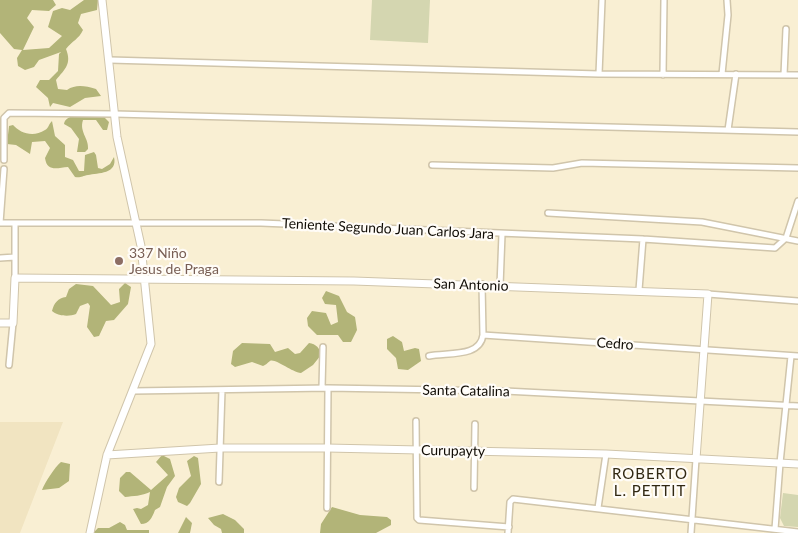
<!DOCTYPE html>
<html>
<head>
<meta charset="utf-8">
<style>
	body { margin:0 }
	canvas { display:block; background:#f9efd3 }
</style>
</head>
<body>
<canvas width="798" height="533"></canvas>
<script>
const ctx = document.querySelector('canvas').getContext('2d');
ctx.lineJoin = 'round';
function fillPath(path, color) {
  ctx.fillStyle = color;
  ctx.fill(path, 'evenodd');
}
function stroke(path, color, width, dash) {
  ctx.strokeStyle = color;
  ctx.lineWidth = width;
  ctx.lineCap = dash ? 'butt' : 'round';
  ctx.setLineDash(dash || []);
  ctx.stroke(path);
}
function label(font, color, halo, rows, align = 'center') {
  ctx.font = font + ' Lato,sans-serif';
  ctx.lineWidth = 4.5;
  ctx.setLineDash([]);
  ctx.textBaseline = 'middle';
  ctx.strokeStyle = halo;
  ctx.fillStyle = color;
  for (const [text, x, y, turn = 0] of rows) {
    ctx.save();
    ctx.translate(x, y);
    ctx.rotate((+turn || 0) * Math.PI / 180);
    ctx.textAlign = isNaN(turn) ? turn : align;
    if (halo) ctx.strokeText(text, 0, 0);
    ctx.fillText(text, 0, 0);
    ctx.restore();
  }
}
fillPath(new Path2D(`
	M0 422H63L20 533H0Z`), '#f1e4c1');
fillPath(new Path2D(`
	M372 0H430L428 43 370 40Z
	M783 493 798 495V527L784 526 780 518Z`), '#d4d6b0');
fillPath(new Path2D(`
	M0 0H53L56 5 49 11 32 10 27 18 34 27 23 50 49 48 62 36 48 27 53 11 62 8 70 10 84 0H98L97 10 81 14 78 23 83 30C79 39 72 41 66 49 72 64 65 69 56 80L58 89 67 90C76 84 85 86 96 89L101 96 85 98 70 107 53 103 50 107 48 98 36 87 40 80H49L58 71 59 54 61 52 39 60 34 67 25 70 18 66 17 58 22 50 14 49 0 33Z
	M86 115 103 116 109 122 107 130H103L96 120H83C79 132 89 138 88 149L85 152H77L79 139 71 128 64 124C66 114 78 117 86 115Z
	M52 121 55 136 65 145V157L73 160 79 171H84L85 155 94 152 96 155 98 168 102 169 110 164 114 157C118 174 98 173 88 175 82 176 81 178 75 177L68 167C57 168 47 172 45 158L50 148 45 141 32 142 30 154 16 145 7 144 9 126 13 125C20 133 33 138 45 130 49 128 48 125 52 121Z
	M125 283 131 287 128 304 114 320 106 321 99 336 94 337 87 327 90 306 88 303 80 306 76 314C69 317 57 316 52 311 54 303 58 298 66 297L69 289 76 284 93 286 111 305 120 302 119 289Z
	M326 291 339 296 347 312 355 317 357 330 351 342H343L338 335H317L308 326 307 318 312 311 326 313 331 325 338 322 336 305 325 304 322 298Z
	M393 336 402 342 404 351 415 348 419 349 421 361 408 370 398 369 396 358 387 349V339Z
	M242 343 270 344 275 352 288 348 295 354 300 353 309 343C316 344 320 348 321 355L313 365 301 373C291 372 275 358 270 361 267 363 266 365 263 366L252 362 235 367 231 364 233 351Z
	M162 455 170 459 175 476 167 487 160 507 155 510C152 518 149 524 141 524L133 509 137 508 141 509 148 505 150 492C142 496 133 496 125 497L119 491 120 478 126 472H130L151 490 168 475 156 462Z
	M194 456 198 458 201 484 190 503 187 506 178 502 176 497 179 488 191 476 187 461Z
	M61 462 70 464 69 481 59 488 42 490C45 482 55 467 61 462Z
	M332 507 360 515 387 517 391 520V525L376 533H320L321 524Z
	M223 514 235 520 244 529V533H222L221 529 214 525 208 518Z
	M186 517 192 523 190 533H178Z
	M120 522 125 525 127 530H149V533H93L98 528H109Z`), '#b2b478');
const street = new Path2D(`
	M110 60 599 74 798 75
	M599 74 602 0
	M722 74 728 15 727 0
	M663 75 664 0
	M784 75 786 29
	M728 130 736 74
	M4 160V118L9 113 115 114 798 132
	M432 165 553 168 582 163 798 168
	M548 213 702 222 798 241
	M0 223H261L643 239 775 248 786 238 798 201
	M0 223 4 169
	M15 223V278
	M0 258 15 257
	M482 284 483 335 798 356
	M500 286 502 234
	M639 290 643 239
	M708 294 798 301
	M429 356C447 352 480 358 483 335
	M9 365 13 323
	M322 388 323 347
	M133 391 328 388 505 391 798 406
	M416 421 417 518 419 520 509 527
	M219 482 222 390
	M474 488 475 424
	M327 508 328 388
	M598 508 606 454
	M775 529 780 463 791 356
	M508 533 510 502 513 499 798 532
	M691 533 696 459`);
const secondary = new Path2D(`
	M0 323H13L15 278 354 281 708 294 696 459
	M107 455 220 448H327L606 454 798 464
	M90 533 107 455 151 344 141 246 117 137 102 0`);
stroke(street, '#d0c5ab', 8);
stroke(secondary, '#d0c5ab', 9);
stroke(street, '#fff', 5);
stroke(secondary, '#fff', 7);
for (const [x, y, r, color] of [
	[119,261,5,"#8d6e63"]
]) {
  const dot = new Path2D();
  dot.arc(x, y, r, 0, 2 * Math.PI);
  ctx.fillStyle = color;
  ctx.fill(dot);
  stroke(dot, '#fffcf7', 2);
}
label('14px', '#0f0b04', '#fffcf7', [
	["Teniente Segundo Juan Carlos Jara",388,229,3],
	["San Antonio",471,285,2],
	["Cedro",615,344,4],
	["Santa Catalina",466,391,1],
	["Curupayty",453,451,1]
]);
label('14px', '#785e54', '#fffcf7', [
	["337 Niño",129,253],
	["Jesus de Praga",129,269]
], 'left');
ctx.letterSpacing = '1px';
label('15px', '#312812', '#fffcf7', [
	["ROBERTO",650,474],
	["L. PETTIT",650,491]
]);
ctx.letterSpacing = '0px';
</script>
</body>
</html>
